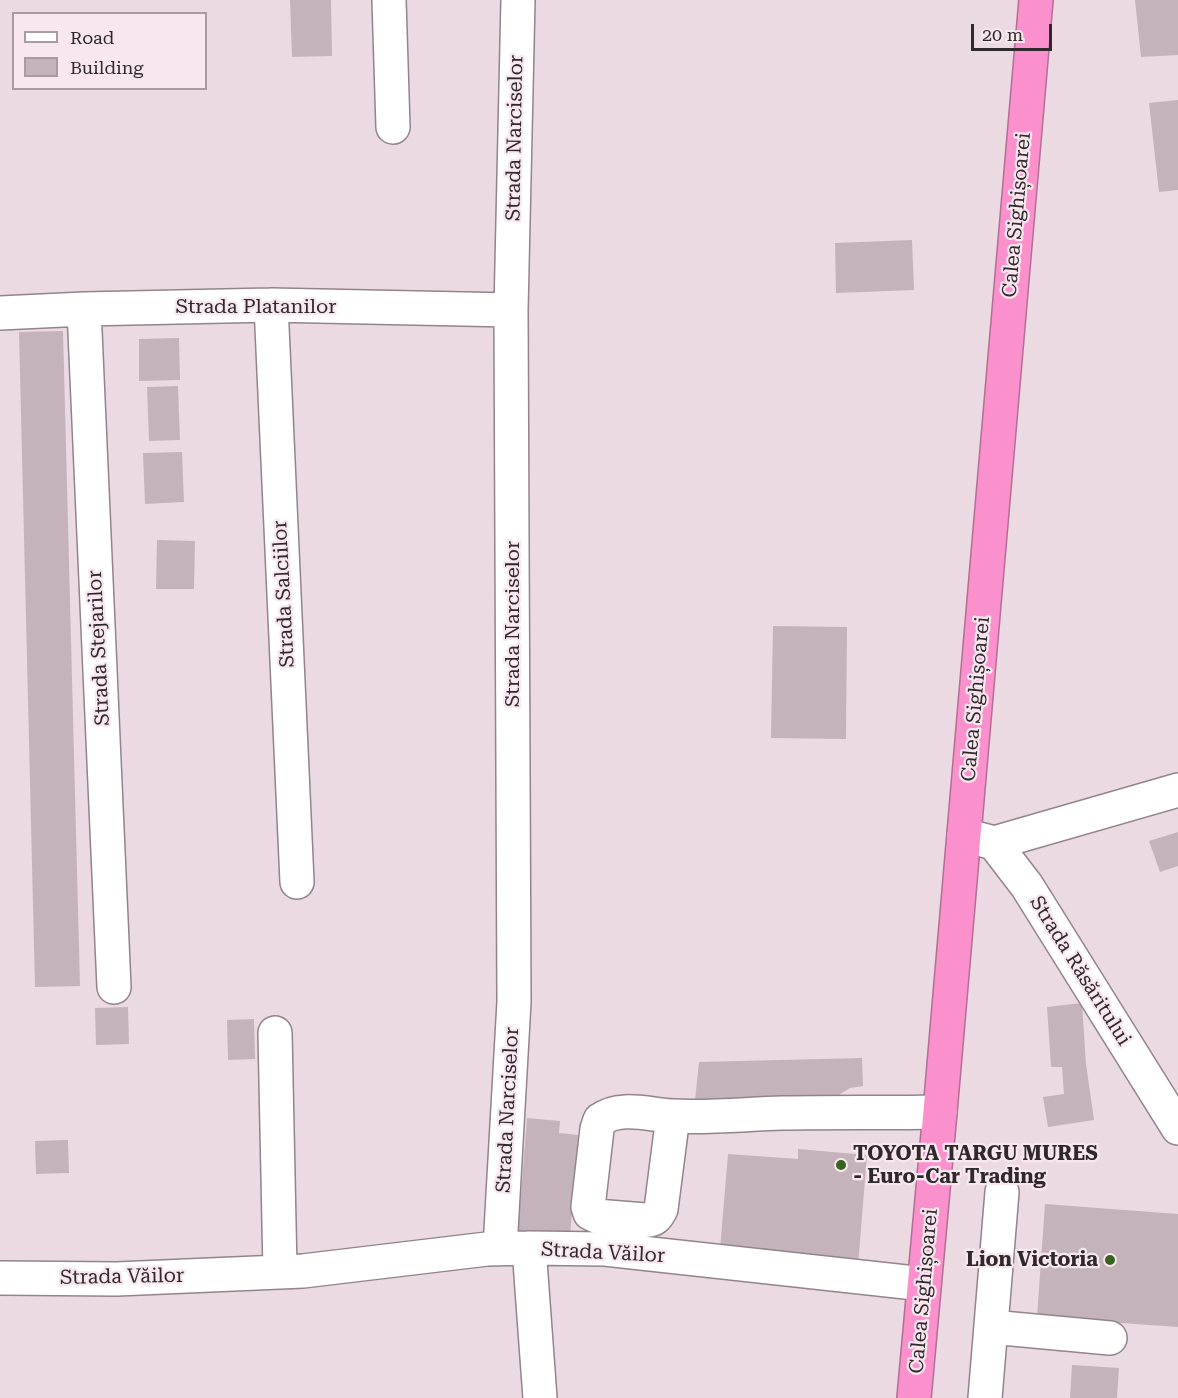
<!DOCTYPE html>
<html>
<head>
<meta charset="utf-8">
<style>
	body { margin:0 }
	#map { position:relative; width:1178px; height:1398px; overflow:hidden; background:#ecdae3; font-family:"Roboto Serif",serif }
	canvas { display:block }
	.legend { position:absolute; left:12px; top:12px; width:195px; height:78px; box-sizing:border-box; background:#f9e7f0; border:2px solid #a99ba2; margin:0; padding:8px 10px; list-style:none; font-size:18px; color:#30292c }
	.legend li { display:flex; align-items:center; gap:12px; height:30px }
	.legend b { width:30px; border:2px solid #a99ba2 }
	.scale { position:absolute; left:971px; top:24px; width:81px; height:27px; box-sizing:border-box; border:3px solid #30292c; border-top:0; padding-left:8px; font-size:18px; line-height:21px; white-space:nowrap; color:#30292c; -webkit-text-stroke:4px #f9e7f0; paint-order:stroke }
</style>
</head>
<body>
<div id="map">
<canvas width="1178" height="1398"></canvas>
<ul class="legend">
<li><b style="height:8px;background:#fff"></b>Road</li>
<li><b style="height:16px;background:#c5b3bc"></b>Building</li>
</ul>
<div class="scale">20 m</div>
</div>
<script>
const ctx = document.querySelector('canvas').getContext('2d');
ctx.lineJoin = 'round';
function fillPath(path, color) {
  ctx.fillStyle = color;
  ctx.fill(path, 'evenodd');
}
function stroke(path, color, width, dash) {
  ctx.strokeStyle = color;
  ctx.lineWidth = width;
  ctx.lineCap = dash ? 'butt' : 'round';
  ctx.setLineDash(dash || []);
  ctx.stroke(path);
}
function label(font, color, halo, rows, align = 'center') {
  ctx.font = font + ' "Roboto Serif",serif';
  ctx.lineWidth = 4.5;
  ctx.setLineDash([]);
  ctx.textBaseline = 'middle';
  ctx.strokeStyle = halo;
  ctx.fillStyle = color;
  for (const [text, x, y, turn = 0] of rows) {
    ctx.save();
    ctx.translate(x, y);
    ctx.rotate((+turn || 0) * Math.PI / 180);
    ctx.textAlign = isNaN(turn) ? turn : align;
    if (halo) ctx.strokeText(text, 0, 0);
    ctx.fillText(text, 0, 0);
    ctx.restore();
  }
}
fillPath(new Path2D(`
	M290 0H331L332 56 292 57Z
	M1135 0H1178V55L1141 57Z
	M1178 100V190L1159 192 1149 103Z
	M912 240 914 290 836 293 835 243Z
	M63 331 80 986 35 987 19 332Z
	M179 338 180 380 139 381V339Z
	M178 386 180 440 149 441 147 387Z
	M182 452 184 502 145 504 143 453Z
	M157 540 195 541 194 589H156Z
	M773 626 847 627 846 739 771 738Z
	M1178 832V866L1160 872 1149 841Z
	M1082 1003 1086 1064 1094 1120 1048 1127 1043 1097 1064 1094 1062 1067H1051L1047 1007Z
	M128 1007 129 1044 96 1045 95 1008Z
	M254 1019 255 1059 228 1060 227 1020Z
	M862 1058 863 1086 850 1088 831 1100 774 1102 695 1100 699 1062Z
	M527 1118 560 1121 559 1133 578 1135 570 1237 518 1232Z
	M68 1140 69 1173 36 1174 35 1141Z
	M798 1149 867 1155 858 1266 720 1249 728 1154 798 1159Z
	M1045 1204 1178 1214V1327L1037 1317Z
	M1072 1365 1119 1368 1117 1398H1070Z`), '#c5b3bc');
const minor = new Path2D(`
	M389 0 393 127
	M271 305 297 882
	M84 309 114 987
	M0 313 84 309 271 305 511 310
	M964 835 994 843 1027 886 1178 1128
	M994 843 1178 790
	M275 1033 280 1271
	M673 1116 661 1209C657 1217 654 1221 645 1220L596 1216 590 1213 588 1207 597 1129 600 1120C620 1105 650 1115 673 1116 710 1118 746 1114 783 1113 836 1112 888 1113 940 1112
	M500 1248 514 1002 511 310 518 0
	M529 1248 540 1398
	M0 1278 117 1279 303 1271 487 1249 529 1248 605 1249 924 1284
	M991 1327 1110 1338
	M985 1398 1002 1192`);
const highway = new Path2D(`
	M914 1398 940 1112 1036 0`);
stroke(minor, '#93838a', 36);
stroke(highway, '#b46d94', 36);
stroke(minor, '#fff', 33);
stroke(highway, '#fb91cc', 33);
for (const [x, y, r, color] of [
	[841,1165,6,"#376321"],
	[1110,1260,6,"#376321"]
]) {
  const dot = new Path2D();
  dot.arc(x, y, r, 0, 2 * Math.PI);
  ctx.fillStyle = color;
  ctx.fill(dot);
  stroke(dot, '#f9e7f0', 2);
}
label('20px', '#30292c', '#f9e7f0', [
	["Strada Narciselor",515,138,-89],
	["Calea Sighișoarei",1017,215,-85],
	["Strada Platanilor",256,307],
	["Strada Salciilor",284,594,-93],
	["Strada Narciselor",513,624,-90],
	["Strada Stejarilor",99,648,-93],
	["Calea Sighișoarei",976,699,-85],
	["Strada Răsăritului",1080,971,58],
	["Strada Narciselor",508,1110,-87],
	["Strada Văilor",603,1253,3],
	["Strada Văilor",122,1277,-1],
	["Calea Sighișoarei",924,1291,-85]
]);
label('bold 20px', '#30292c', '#f9e7f0', [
	["TOYOTA TARGU MURES",853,1154],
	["- Euro-Car Trading",853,1177],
	["Lion Victoria",1098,1260,"right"]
], 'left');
</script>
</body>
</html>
